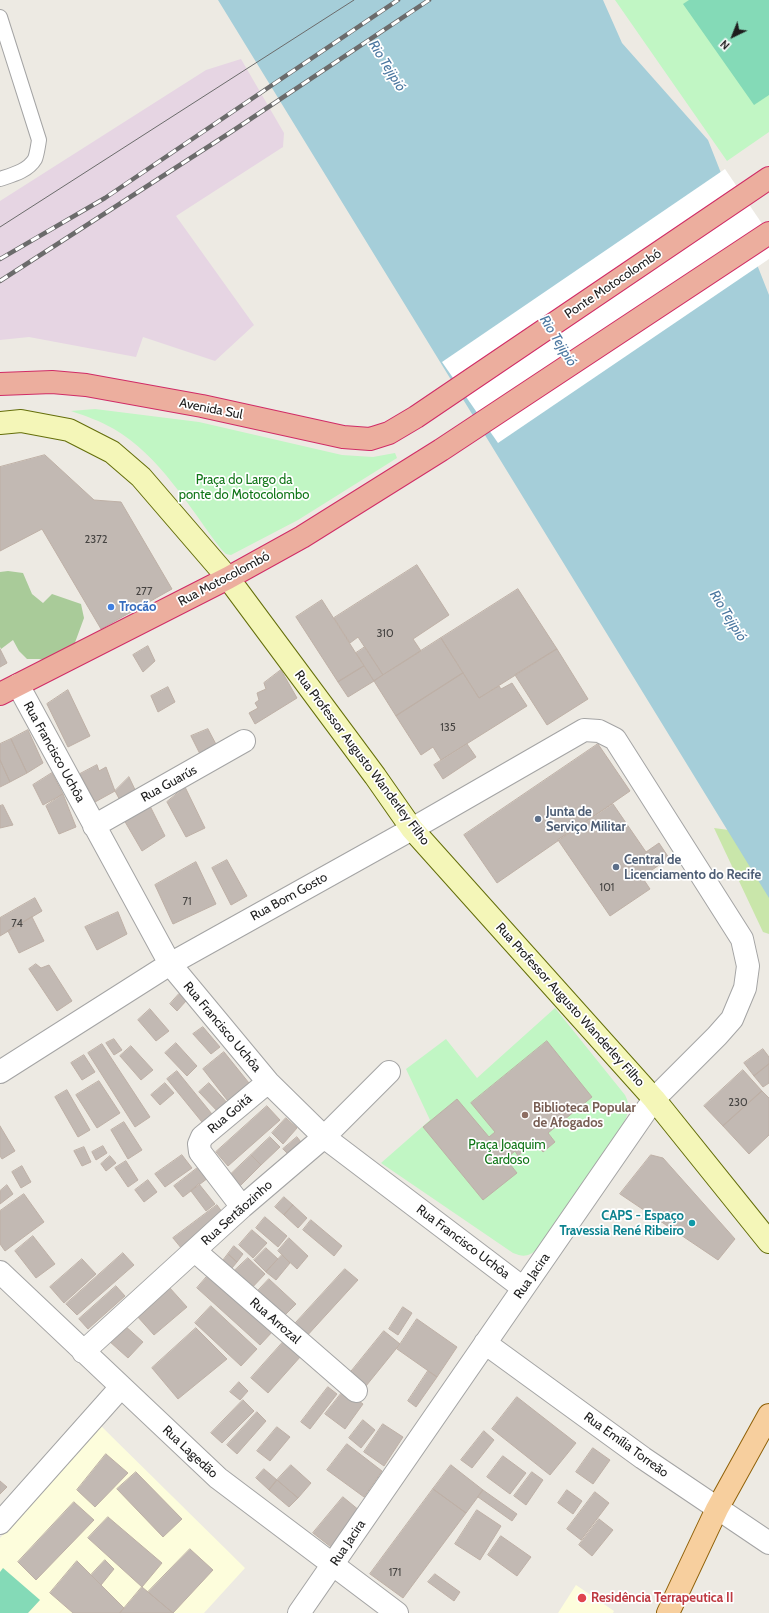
<!DOCTYPE html>
<html>
<head>
<meta charset="utf-8">
<style>
	body { margin:0 }
	#map { position:relative; width:769px; height:1613px; overflow:hidden; background:#edeae3; font-family:Cabin,sans-serif }
	canvas { display:block }
	.north { position:absolute; left:713px; top:16px; width:40px; height:40px; -webkit-text-stroke:3px #fff; paint-order:stroke; rotate:223deg; font-size:11px; font-weight:700; line-height:16px; text-align:center; color:#1d1d1d }
	.north::after { content:''; display:block; margin:auto; width:14px; height:18px; background:#1d1d1d; clip-path:polygon(50% 0,100% 100%,50% 72%,0 100%) }
</style>
</head>
<body>
<div id="map">
<canvas width="769" height="1613"></canvas>
<div class="north">N</div>
</div>
<script>
const ctx = document.querySelector('canvas').getContext('2d');
ctx.lineJoin = 'round';
function fillPath(path, color) {
  ctx.fillStyle = color;
  ctx.fill(path, 'evenodd');
}
function stroke(path, color, width, dash) {
  ctx.strokeStyle = color;
  ctx.lineWidth = width;
  ctx.lineCap = dash ? 'butt' : 'round';
  ctx.setLineDash(dash || []);
  ctx.stroke(path);
}
function label(font, color, halo, rows, align = 'center') {
  ctx.font = font + ' Cabin,sans-serif';
  ctx.lineWidth = 3.5;
  ctx.setLineDash([]);
  ctx.textBaseline = 'middle';
  ctx.strokeStyle = halo;
  ctx.fillStyle = color;
  for (const [text, x, y, turn = 0] of rows) {
    ctx.save();
    ctx.translate(x, y);
    ctx.rotate((+turn || 0) * Math.PI / 180);
    ctx.textAlign = isNaN(turn) ? turn : align;
    if (halo) ctx.strokeText(text, 0, 0);
    ctx.fillText(text, 0, 0);
    ctx.restore();
  }
}
fillPath(new Path2D(`
	M241 59 284 133 283 147 176 216 254 325 215 361 143 337 136 357 29 337 0 340V201L206 70Z`), '#e6d5e3');
fillPath(new Path2D(`
	M99 1424 245 1568 204 1613H0V1538Z
	M576 1585 614 1611 613 1613H558Z`), '#fdfddc');
fillPath(new Path2D(`
	M714 828 736 831 769 845V934L763 932Z`), '#c9e6aa');
fillPath(new Path2D(`
	M8 571 23 573 32 594 43 603 52 594 81 604 84 618 73 648 53 662 39 659H27L19 651 13 640 1 649 0 647V572Z`), '#a9cb99');
fillPath(new Path2D(`
	M615 0H769V132L727 161Z
	M95 409 199 422 342 455 373 457 395 453 397 458 298 520 231 555 226 554 221 549C190 508 159 455 114 429 100 421 86 416 71 411Z
	M555 1008 625 1095C631 1106 628 1115 623 1124L537 1249C529 1257 523 1257 513 1253L381 1163 430 1120 406 1069 446 1039 477 1078Z`), '#c1f6c4');
fillPath(new Path2D(`
	M689 0H769V95L754 105 683 4Z
	M3 1568 40 1600 28 1613H0V1572Z`), '#84dab7');
fillPath(new Path2D(`
	M218 0H603L622 43 708 140 769 295V898Z`), '#a5ced9');
fillPath(new Path2D(`
	M725 169 769 234V259L498 443 442 362Z`), '#fff');
const building = new Path2D(`
	M45 455 94 500 121 502 172 589 101 629 42 529 0 551V467Z
	M417 565 449 615 413 639 421 651 383 675 358 637 350 643 334 618Z
	M518 589 557 649 479 698 441 638Z
	M322 600 364 666 338 682 296 617Z
	M441 638 463 673 396 716 374 681Z
	M148 646 155 661 143 672 133 655Z
	M365 647 383 675 374 681 356 653Z
	M0 649 7 663 0 667Z
	M557 649 588 699 547 725 515 675Z
	M364 666 374 681 348 697 338 682Z
	M281 670 297 698 255 724 249 713 258 708 255 703 259 700 257 693 266 689 264 683Z
	M463 673 479 698 499 686 501 689 512 683 527 706 441 760 433 747 421 755 396 716Z
	M168 687 175 702 158 712 151 696Z
	M68 690 90 736 68 747 47 704Z
	M208 729 219 750 202 758 191 736Z
	M28 730 43 763 27 773 11 739Z
	M11 739 27 773 10 782 0 760V744Z
	M467 744 476 757 443 779 434 765Z
	M598 744 630 791 497 883 464 835Z
	M0 760 10 782 0 787Z
	M97 765 99 771 106 767 115 791 95 802 80 774Z
	M52 773 63 794 43 805 33 785Z
	M129 777 138 796 122 804 115 791Z
	M185 787 205 828 186 837 167 802Z
	M63 794 76 827 59 834 46 806Z
	M613 804 646 852 659 843 669 858 642 877 650 889 610 916 558 840Z
	M3 805 13 825 0 828V806Z
	M150 806 165 836 142 851 124 820Z
	M227 860 247 896 231 905 212 868Z
	M196 862 216 904 173 924 155 885Z
	M35 898 42 911 0 936V918Z
	M118 912 127 934 97 950 85 927Z
	M32 917 44 941 19 953 8 931Z
	M36 964 41 968 49 965 72 1001 57 1011 29 969Z
	M179 994 186 1001 177 1011 170 1004Z
	M150 1009 169 1031 156 1041 138 1020Z
	M203 1027 220 1047 211 1054 193 1034Z
	M114 1039 122 1050 114 1055 106 1043Z
	M547 1041 592 1097 548 1133 555 1142 543 1152 534 1142 518 1156 515 1151 506 1159 517 1173 483 1200 423 1127 457 1099 489 1137 495 1132 471 1103Z
	M176 1043 197 1066 187 1076 165 1053Z
	M102 1044 150 1117 135 1127 88 1053Z
	M131 1046 153 1070 141 1080 120 1056Z
	M763 1049 769 1057V1064L754 1076 744 1063Z
	M224 1052 253 1088 231 1105 203 1069Z
	M84 1055 95 1072 82 1080 71 1063Z
	M769 1064V1083L763 1087 754 1076Z
	M743 1070 762 1091 723 1126 704 1106Z
	M177 1071 216 1119 206 1127 167 1079Z
	M99 1081 120 1113 97 1128 76 1095Z
	M165 1083 174 1093 160 1105 151 1095Z
	M209 1083 231 1107 221 1115 199 1092Z
	M67 1090 90 1130 78 1137 55 1097Z
	M762 1091 769 1098V1135L749 1154 723 1126Z
	M267 1106 280 1120 228 1166 216 1152Z
	M286 1118 297 1128 283 1144 272 1133Z
	M124 1122 142 1150 128 1159 111 1130Z
	M0 1126 15 1151 2 1159 0 1156Z
	M270 1137 280 1147 261 1165 251 1155Z
	M297 1137 301 1142 288 1154 283 1149Z
	M103 1146 107 1153 96 1160 92 1152Z
	M84 1147 91 1162 82 1166 74 1151Z
	M182 1155 192 1168 165 1187 155 1174Z
	M251 1155 261 1165 240 1186 230 1175Z
	M651 1155 663 1158 735 1239 718 1260 620 1194Z
	M110 1156 116 1163 106 1171 101 1164Z
	M126 1161 138 1180 128 1187 115 1168Z
	M22 1166 31 1182 21 1188 12 1172Z
	M200 1166 208 1178 183 1197 174 1186Z
	M148 1180 157 1192 144 1202 135 1190Z
	M199 1184 215 1204 206 1211 191 1191Z
	M7 1185 13 1194 0 1204V1191Z
	M24 1194 44 1222 5 1251 0 1244V1211Z
	M284 1197 293 1205 284 1215 275 1207Z
	M217 1205 225 1216 182 1249 173 1238Z
	M293 1205 307 1218 298 1228 284 1215Z
	M265 1217 287 1236 278 1247 256 1228Z
	M311 1220 342 1246 334 1256 303 1230Z
	M252 1230 267 1243 253 1258 239 1245Z
	M33 1236 55 1264 36 1278 15 1251Z
	M289 1238 308 1256 297 1269 278 1251Z
	M234 1246 243 1254 237 1262 228 1254Z
	M266 1248 278 1259 266 1272 254 1260Z
	M123 1253 134 1265 77 1315 66 1304Z
	M228 1254 237 1262 227 1274 218 1267Z
	M282 1255 290 1263 276 1280 266 1272Z
	M248 1258 265 1274 248 1292 230 1275Z
	M82 1259 96 1274 64 1303 50 1287Z
	M345 1269 358 1280 305 1338 292 1327Z
	M210 1273 273 1331 260 1345 197 1288Z
	M269 1279 296 1304 280 1320 254 1295Z
	M116 1286 125 1296 88 1329 79 1319Z
	M169 1287 187 1307 154 1335 137 1316Z
	M211 1306 257 1349 241 1366 195 1323Z
	M403 1307 412 1313 398 1335 389 1329Z
	M417 1319 457 1347 437 1377 397 1349Z
	M124 1325 143 1342 128 1358 109 1341Z
	M196 1328 227 1359 178 1399 152 1368Z
	M384 1331 400 1344 366 1386 350 1373Z
	M284 1341 301 1356 268 1393 251 1378Z
	M428 1371 437 1377 416 1407 408 1401Z
	M239 1382 248 1391 240 1400 230 1392Z
	M328 1387 337 1394 310 1429 301 1422Z
	M344 1390 363 1404 345 1429 325 1414Z
	M517 1397 576 1443 550 1475 492 1429Z
	M243 1400 254 1411 222 1443 211 1433Z
	M257 1412 266 1421 237 1454 227 1445Z
	M363 1420 375 1430 361 1448 349 1438Z
	M383 1424 403 1437 384 1466 364 1452Z
	M277 1427 290 1437 270 1461 257 1451Z
	M484 1431 494 1440 472 1468 461 1460Z
	M347 1444 382 1471 364 1497 327 1470Z
	M593 1448 610 1460 593 1484 576 1472Z
	M106 1454 128 1473 95 1507 77 1490Z
	M503 1456 526 1473 510 1494 487 1477Z
	M291 1465 311 1483 298 1498 277 1480Z
	M451 1465 483 1490 466 1513 433 1489Z
	M264 1469 277 1480 269 1490 256 1478Z
	M136 1472 182 1519 163 1537 117 1489Z
	M532 1472 543 1480 526 1505 514 1496Z
	M277 1480 298 1498 289 1507 269 1490Z
	M0 1481 7 1487 0 1494Z
	M433 1489 466 1513 403 1598 370 1574Z
	M483 1490 517 1514 512 1521 478 1497Z
	M567 1490 582 1501 573 1514 558 1503Z
	M595 1492 609 1503 581 1540 567 1529Z
	M343 1497 360 1511 331 1547 313 1533Z
	M74 1502 94 1520 36 1580 18 1562Z
	M477 1510 501 1526 480 1560 455 1544Z
	M108 1517 162 1563 142 1587 88 1538Z
	M599 1519 613 1530 592 1556 579 1545Z
	M501 1536 531 1557 517 1576 488 1555Z
	M190 1549 213 1570 173 1613 148 1592Z
	M105 1560 114 1569 101 1585 91 1575Z
	M77 1561 124 1608 120 1613H73L50 1593Z
	M435 1574 460 1592 454 1601 428 1582Z
	M142 1587 148 1592 173 1613H120Z`);
fillPath(building, '#c2b9b3');
stroke(building, '#beb0a6', 1);
const service = new Path2D(`
	M0 17 39 140C38 146 37 154 35 159 28 171 12 175 0 179`);
const minor = new Path2D(`
	M18 685 170 964 268 1082 324 1137 523 1288
	M94 826 244 741
	M0 1072 170 964 412 829 584 730 599 731 615 739 742 939 748 966 745 988 732 1019 717 1036 654 1099 299 1613
	M242 1207 200 1152 199 1144 202 1137 268 1082
	M195 1251 356 1391
	M0 1272 218 1478 397 1613
	M485 1343 643 1458 769 1543
	M83 1352 242 1207 324 1137 389 1072
	M0 1523 121 1387`);
const secondary = new Path2D(`
	M0 423 21 421 69 430 112 452 141 477 228 578 375 776 412 829 654 1099 769 1242`);
const primary = new Path2D(`
	M668 1613 717 1509 769 1415`);
const trunk = new Path2D(`
	M0 384 52 382 86 385 202 406 343 437 370 439 389 433 416 417 769 178
	M0 694 228 578 302 537 441 450 769 233`);
stroke(service, '#a4a4a4', 16);
stroke(minor, '#a4a4a4', 24);
stroke(secondary, '#646e0a', 24);
stroke(primary, '#8f6007', 24);
stroke(trunk, '#d02c66', 24);
stroke(service, '#fff', 14);
stroke(minor, '#fff', 22);
stroke(secondary, '#f4f6b8', 22);
stroke(primary, '#f7cf9e', 22);
stroke(trunk, '#ecae9e', 22);
stroke(new Path2D(`
	M0 227 354 0`), '#6b6b6b', 1);
const rail = new Path2D(`
	M0 259 105 198 398 0
	M0 281 231 132 429 0`);
stroke(rail, '#6b6b6b', 4.5);
stroke(rail, '#fff', 3, [9]);
for (const [x, y, r, color] of [
	[111,607,4,"#3f7fe0"],
	[538,819,4,"#5c6f8a"],
	[616,867,4,"#5c6f8a"],
	[525,1115,4,"#8d6e63"],
	[692,1223,4,"#0f9aa8"],
	[582,1598,5,"#e0444e"]
]) {
  const dot = new Path2D();
  dot.arc(x, y, r, 0, 2 * Math.PI);
  ctx.fillStyle = color;
  ctx.fill(dot);
  stroke(dot, '#fff', 1.5);
}
label('11px', '#464442', null, [
	["2372",96,540],
	["277",144,592],
	["310",385,634],
	["135",448,728],
	["101",607,888],
	["71",187,902],
	["74",17,924],
	["230",738,1103],
	["171",395,1573]
]);
label('13px', '#1d1d1d', '#fff', [
	["Ponte Motocolombó",613,284,-34],
	["Avenida Sul",211,409,11],
	["Rua Motocolombó",224,579,-28],
	["Rua Francisco Uchôa",54,752,61],
	["Rua Professor Augusto Wanderley Filho",362,758,53],
	["Rua Guarús",169,784,-29],
	["Rua Bom Gosto",289,897,-29],
	["Rua Professor Augusto Wanderley Filho",570,1005,48],
	["Rua Francisco Uchôa",222,1027,50],
	["Rua Goitá",230,1114,-40],
	["Rua Sertãozinho",237,1213,-42],
	["Rua Francisco Uchôa",463,1242,37],
	["Rua Jacira",532,1276,-55],
	["Rua Arrozal",275,1321,41],
	["Rua Emília Torreão",626,1445,36],
	["Rua Lagedão",190,1452,43],
	["Rua Jacira",348,1543,-56]
]);
label('13px', '#107517', '#fff', [
	["Praça do Largo da",244,480],
	["ponte do Motocolombo",244,495],
	["Praça Joaquim",507,1145],
	["Cardoso",507,1160]
]);
label('bold 13px', '#366cbe', '#fff', [
	["Trocão",119,607]
], 'left');
label('bold 13px', '#4e5e75', '#fff', [
	["Junta de",546,812],
	["Serviço Militar",546,827],
	["Central de",624,860],
	["Licenciamento do Recife",624,875]
], 'left');
label('bold 13px', '#785e54', '#fff', [
	["Biblioteca Popular",533,1108],
	["de Afogados",533,1123]
], 'left');
label('bold 13px', '#0d838f', '#fff', [
	["CAPS - Espaço",684,1216],
	["Travessia René Ribeiro",684,1231]
], 'right');
label('bold 13px', '#be3a42', '#fff', [
	["Residência Terrapeutica II",591,1598]
], 'left');
label('italic 14px', '#4b77a0', '#fff', [
	["Rio Tejipió",387,66,58],
	["Rio Tejipió",558,341,58],
	["Rio Tejipió",728,616,58]
]);
</script>
</body>
</html>
